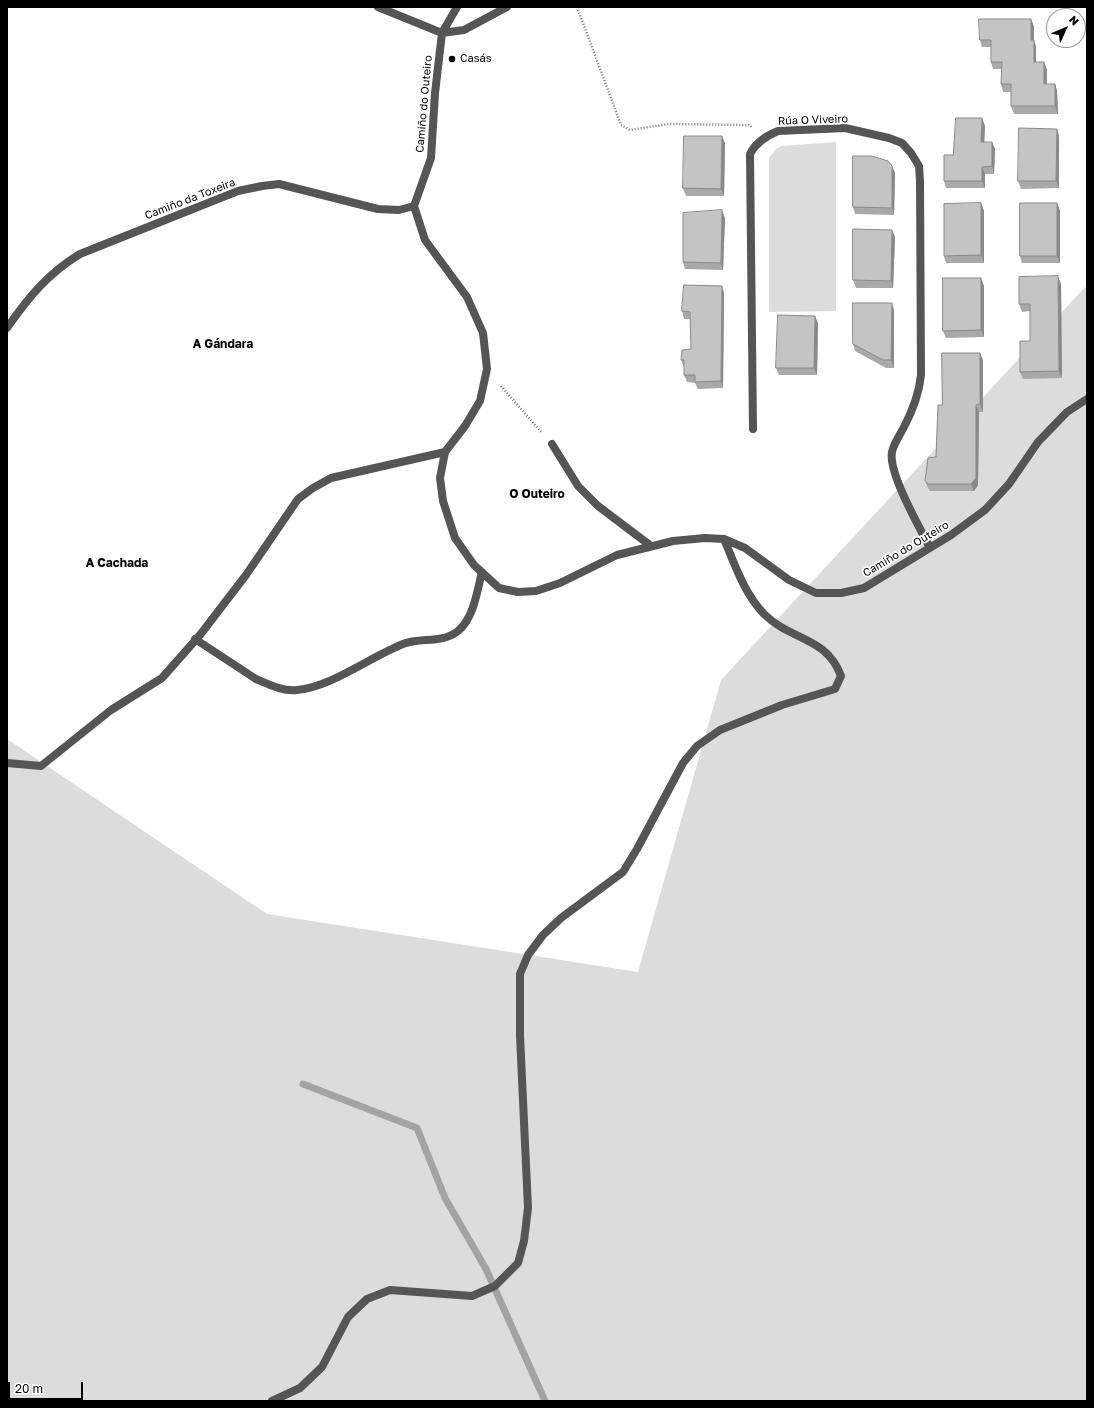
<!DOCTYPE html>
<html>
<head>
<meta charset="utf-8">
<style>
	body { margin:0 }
	#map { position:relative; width:1094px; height:1408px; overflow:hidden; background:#fff; font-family:"Golos Text",sans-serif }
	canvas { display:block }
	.frame { position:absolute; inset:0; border:8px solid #000; pointer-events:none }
	.north { position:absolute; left:1046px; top:8px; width:40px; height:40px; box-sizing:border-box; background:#fff; border:1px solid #999; border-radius:50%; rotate:46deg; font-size:11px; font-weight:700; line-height:16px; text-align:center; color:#000 }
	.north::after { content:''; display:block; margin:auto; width:14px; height:18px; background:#000; clip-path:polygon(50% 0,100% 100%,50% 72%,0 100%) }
	.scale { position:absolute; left:8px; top:1382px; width:75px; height:18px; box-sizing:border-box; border:2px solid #000; border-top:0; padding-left:5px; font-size:12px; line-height:14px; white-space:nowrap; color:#000; -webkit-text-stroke:3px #fff; paint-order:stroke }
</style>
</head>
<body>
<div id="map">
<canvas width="1094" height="1408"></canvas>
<div class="frame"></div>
<div class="north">N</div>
<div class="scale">20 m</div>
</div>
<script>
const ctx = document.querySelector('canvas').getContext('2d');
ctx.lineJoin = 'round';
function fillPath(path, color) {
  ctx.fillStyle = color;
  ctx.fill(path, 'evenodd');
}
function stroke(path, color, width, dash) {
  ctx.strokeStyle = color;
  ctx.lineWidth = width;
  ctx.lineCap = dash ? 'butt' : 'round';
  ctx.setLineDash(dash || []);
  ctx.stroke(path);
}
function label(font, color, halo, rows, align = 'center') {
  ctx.font = font + ' "Golos Text",sans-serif';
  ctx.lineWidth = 3.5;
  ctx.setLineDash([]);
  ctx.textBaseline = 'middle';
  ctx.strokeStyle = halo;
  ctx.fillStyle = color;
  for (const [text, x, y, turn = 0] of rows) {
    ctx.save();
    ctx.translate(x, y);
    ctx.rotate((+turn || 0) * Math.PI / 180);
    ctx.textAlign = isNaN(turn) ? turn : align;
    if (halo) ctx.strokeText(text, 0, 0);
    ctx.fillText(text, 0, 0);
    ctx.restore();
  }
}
fillPath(new Path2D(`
	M836 142V311L769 312V158L776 149 781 146Z
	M1087 285V1401H7V739L267 914 638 972 721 680Z`), '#dcdcdc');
stroke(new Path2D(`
	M303 1084 417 1128 445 1198 486 1269 545 1401`), '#a3a3a3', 7);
stroke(new Path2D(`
	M577 7 621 125 630 130 669 124 750 125 751 127
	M501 386 541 432`), '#777', 2.5, [1, 2]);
stroke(new Path2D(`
	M552 444 578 486 598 506 651 546
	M195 639 256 679`), '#555', 8);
stroke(new Path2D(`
	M378 7 442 33
	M457 7 442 33 435 93 431 158 414 206 425 240 467 297 483 333 487 369 480 401 465 426 445 452 440 478 443 501 455 538 474 565 499 588 518 592 536 591 560 583 617 555 673 541 705 538 724 539 745 548 789 580 816 593H841L864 588 951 535 985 510 1009 484 1038 442 1067 412 1087 399
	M442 33 464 30 507 7
	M7 328C28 298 47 274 80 254L238 191 262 186 279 184 378 209 399 210 414 206
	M753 429 750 154C756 142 766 136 778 131L845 128 889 138 902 143 911 153 919 166 920 181 921 375C919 394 913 410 904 427 900 435 894 443 892 452 888 473 920 528 930 548
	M256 679C268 684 283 692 297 690 331 687 370 657 403 644 421 637 442 644 458 631 474 618 477 591 482 572
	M7 763 41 766 111 710 162 678 200 635 246 575 298 499 313 488 331 478 445 452
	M7 1401H8
	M272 1401 300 1388 322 1367 348 1317 367 1299 390 1290 472 1296 495 1286 518 1263 524 1241 528 1208 520 1036V974L528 955 543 935 561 918 623 872 637 849 683 763 697 746 720 730 782 705 835 689 841 676C826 636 791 641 764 614 744 593 735 565 724 539`), '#555', 8);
fillPath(new Path2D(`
	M1031 19 1034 27V40L1036 47V62H1044L1047 70V84H1055L1057 91 1058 114H1014L1011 106V92H1003L1001 84V69H993L991 62V47H982L980 40Z
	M985 126 984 142H992L995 149 994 174H985V188H946L944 181Z
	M1057 129 1059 136V188L1021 189 1018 181Z
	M725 143 724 196H686L683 188Z
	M892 166 895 173 894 215 855 214 853 207Z
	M981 203 984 211V263H946L944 256Z
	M1057 203 1060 211V263H1022L1020 256Z
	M725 218 723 270 685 269 683 262Z
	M892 230 895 237 893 288H856L853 280Z
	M1061 284 1062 378 1023 379 1020 372 1030 341V311L1022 312 1019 304Z
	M984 286V337L946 338 943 331Z
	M724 293 723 388 698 389 695 383 687 382 684 375V367L681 360 691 349 690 319H684L682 311Z
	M894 310V368H886L855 351 853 344Z
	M818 323 817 375H779L776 368Z
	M983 360V412H979L978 485 974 491H930L928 488 925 481 936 457 942 405Z`), '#a9a9a9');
fillPath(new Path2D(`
	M1031 19 1034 27V46V40L1036 47V69L1034 62 1031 40Z
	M1044 62 1047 70 1046 91 1044 84Z
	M1055 84 1057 91 1058 114 1055 106Z
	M982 118 985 126 984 149 981 142Z
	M1057 129 1059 136V188L1056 181Z
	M722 136 725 143 724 196 721 189Z
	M992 142 995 149 994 174 992 166Z
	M892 166 895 173 894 215 892 208Z
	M982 167 985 174V188L982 181Z
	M981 203 984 211V263L981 255Z
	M1057 203 1060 211V263L1057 256Z
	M722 210 725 218 723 270 721 263Z
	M892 230 895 237 893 288 891 281Z
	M1058 276 1061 284 1062 378 1059 371Z
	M981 278 984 286V337L981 330Z
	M722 286 724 293 723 388 721 381Z
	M892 303 894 310V368L891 360Z
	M815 316 818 323 817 375 814 368Z
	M980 353 983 360V412L980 404Z
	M976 405 979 412 978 485 974 491 971 484Z`), '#898989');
const building = new Path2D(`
	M979 19H1031V40H1034V62H1044V84H1055V106H1011V84H1001L1002 62H991V40H980Z
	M956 118H982L981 142H992V166L982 167V181H944V155H953Z
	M1019 128 1057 129 1056 181H1018Z
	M684 136H722L721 189 683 188Z
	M853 156H872L888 161 892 166V208L853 207Z
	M981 203V255L944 256V204Z
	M1020 203H1057V256H1020Z
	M722 210 721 263 683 262V213Z
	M853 229 892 230 891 281 853 280Z
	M1058 276 1059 371 1020 372V341H1030V304H1019V277Z
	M943 278H981V330L943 331Z
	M684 285 722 286 721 381 695 382V375H684V360H681L682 350 691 349 690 312 682 311Z
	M853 303H892L891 360H883L853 344Z
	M778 315 815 316 814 368H776Z
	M942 353H980V404L976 405V478L971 484H928L925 481 928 458 936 457 938 405H942Z`);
fillPath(building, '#c4c4c4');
stroke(building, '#898989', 1);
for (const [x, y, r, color] of [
	[452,59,4,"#000"]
]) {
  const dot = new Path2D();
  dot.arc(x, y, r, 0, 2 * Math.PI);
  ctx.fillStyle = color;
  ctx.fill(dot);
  stroke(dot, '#fff', 1.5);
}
label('11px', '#000', '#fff', [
	["Casás",460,59]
], 'left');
label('11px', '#000', '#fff', [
	["Camiño do Outeiro",424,104,-85],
	["Rúa O Viveiro",813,120,-2],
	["Camiño da Toxeira",190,199,-21],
	["Camiño do Outeiro",906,549,-31]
]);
label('bold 12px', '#000', '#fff', [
	["A Gándara",223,344],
	["O Outeiro",537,494],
	["A Cachada",117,563]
]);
</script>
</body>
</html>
